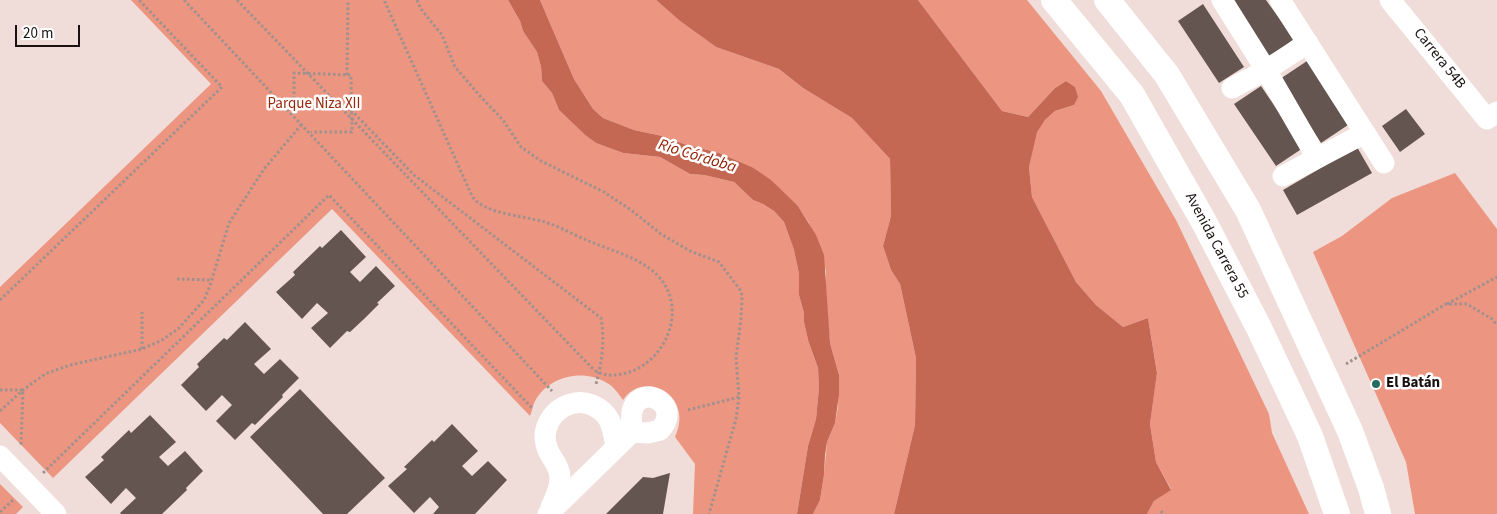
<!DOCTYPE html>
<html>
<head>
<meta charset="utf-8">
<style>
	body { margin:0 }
	#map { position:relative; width:1497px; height:514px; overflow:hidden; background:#f0ddd9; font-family:"Source Sans 3",sans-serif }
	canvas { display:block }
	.scale { position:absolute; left:15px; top:25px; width:65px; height:22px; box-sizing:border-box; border:2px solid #181110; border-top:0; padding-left:6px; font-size:15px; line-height:18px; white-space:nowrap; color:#181110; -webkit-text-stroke:4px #fff; paint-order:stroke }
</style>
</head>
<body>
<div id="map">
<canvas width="1497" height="514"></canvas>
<div class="scale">20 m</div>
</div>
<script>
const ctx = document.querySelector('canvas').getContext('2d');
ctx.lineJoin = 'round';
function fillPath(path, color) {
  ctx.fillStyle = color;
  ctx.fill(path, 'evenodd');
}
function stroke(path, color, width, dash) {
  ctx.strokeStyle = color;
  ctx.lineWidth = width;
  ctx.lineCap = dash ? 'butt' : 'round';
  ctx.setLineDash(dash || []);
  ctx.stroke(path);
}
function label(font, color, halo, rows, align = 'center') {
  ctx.font = font + ' "Source Sans 3",sans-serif';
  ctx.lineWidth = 5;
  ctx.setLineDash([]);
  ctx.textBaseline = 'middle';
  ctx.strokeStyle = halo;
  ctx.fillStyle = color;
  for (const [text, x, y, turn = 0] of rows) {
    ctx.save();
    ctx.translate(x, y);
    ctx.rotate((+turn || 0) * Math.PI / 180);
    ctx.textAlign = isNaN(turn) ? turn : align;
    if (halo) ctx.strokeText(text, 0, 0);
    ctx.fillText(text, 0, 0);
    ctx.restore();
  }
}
fillPath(new Path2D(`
	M131 0H508L520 21 523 31 537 52 541 67 542 81 552 93 559 110 585 135 596 143 623 153 660 157 690 174 704 175 734 182 753 200 763 204 774 211 784 222 794 250 799 274V295L804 313V322L808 340 818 368 819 388 816 419 808 446 797 514H693L695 464 675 437C695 394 643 369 623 400 618 393 614 387 607 383 583 368 549 376 535 401 533 405 532 411 530 416L332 209 53 478 0 423V287L211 84Z
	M540 0H656L680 21 716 47 779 69 803 88 852 118 890 159 891 216 883 246 891 270 900 284 916 358 915 425 894 514H813L820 500 824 475 827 442 835 423 838 407 839 375 830 343 825 292 826 271 809 223 798 206 752 167 719 153 684 144 662 136 634 130 603 118 593 109 574 79Z
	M918 0H1027L1101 91 1176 220 1269 414 1272 433 1309 514H1147L1154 501 1171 489 1156 462 1150 424 1157 372 1148 318 1123 327 1096 305 1076 282 1032 197 1029 167 1036 132 1045 120 1055 111 1074 105 1075 87 1066 81 1055 88 1028 117 1002 111Z
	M1455 173 1497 229V514H1415L1406 462 1313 252 1342 236 1392 198Z
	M0 484 23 507 16 514H0Z`), '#ec9580');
fillPath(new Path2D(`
	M508 0H540L574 79 593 109 603 118 634 130 662 136 684 144 719 153 752 167 771 180 798 206 816 235 824 255 830 343 839 375V395L835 423 827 442 825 455 824 475 820 500 813 514H797L808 446 816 419 819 388 818 368 808 340 804 322V313L799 295V274L794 250 784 222 774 211 763 204 753 200 734 182 704 175 690 174 660 157 623 153 596 143 585 135 559 110 552 93 542 81 541 67 537 52 523 31 520 21Z
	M656 0H918L1002 111 1028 117 1055 88 1066 81 1075 87 1078 97 1074 105 1055 111 1045 120 1037 132 1029 167 1032 197 1076 282 1096 305 1123 327 1148 318 1157 373 1150 424 1156 462 1171 490 1154 501 1147 514H894L915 425 916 358 900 284 891 270 883 246 891 216 890 159 852 118 803 88 779 69 716 47 680 21Z`), '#c56853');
fillPath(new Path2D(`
	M1227 0H1266L1294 39 1268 58Z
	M1203 4 1244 67 1219 83 1178 21Z
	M1307 61 1348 125 1321 143 1280 79Z
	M1261 86 1303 148 1276 166 1234 104Z
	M1406 109 1425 134 1400 152 1382 126Z
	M1357 147 1372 173 1297 215 1283 190Z
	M341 230 366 257 350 272 360 282 376 266 395 286 377 303 379 304 364 319 350 332 347 331 330 348 311 328 328 313 317 303 302 319 276 292 295 275 293 272 320 246 322 248Z
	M245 322 271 349 254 364 264 374 280 359 299 378 282 395 283 397 255 425 252 423 235 440 216 421 232 405 222 395 206 411 181 385 199 367 197 364 224 338 227 340Z
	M300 389 385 478 347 514H323L250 437Z
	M150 415 176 442 159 457 168 466 185 451 203 471 186 488 187 490 162 514H121L120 513 136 498 126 488 111 504 85 477 104 460 101 457 129 430 131 433Z
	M452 424 478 451 462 466 472 476 488 461 507 480 475 514H433L439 507 430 497 414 513 388 486 407 469 404 467 432 440 434 442Z
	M670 473 663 514H606L643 477 653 478Z`), '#655551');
stroke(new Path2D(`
	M184 0 552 391
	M237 0 593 369C602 376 612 376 622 374 664 366 690 310 658 276 641 258 613 251 591 242 576 236 561 227 545 222 525 216 483 214 472 196L384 0
	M417 0 421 9 442 35 455 67 480 96 503 120 521 147 541 161 604 192 631 210 661 234 690 251 719 262 741 291 742 297 741 319 736 357 739 397 736 419 709 514
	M347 75 348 0
	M351 110 414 175 601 318C605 340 602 363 596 384
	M294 114V73L351 75 352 132H311
	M177 279 211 280
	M0 300 222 87 139 0
	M1447 304 1497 277
	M142 349V312
	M1346 364 1446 304H1467L1492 319 1497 325
	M0 390H23L21 446
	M688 410 739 397
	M0 411 23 390 45 374 70 365 142 349 162 340 179 328 204 300 210 286 229 223 264 169 302 124
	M43 473 329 195 533 409
	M1161 511 1163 514
	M0 512 13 500`), '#a0918e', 3, [2.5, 2.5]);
stroke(new Path2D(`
	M1222 0 1266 70 1317 158
	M1280 0 1384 163
	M1390 0 1487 119 1497 112
	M1232 88 1266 70 1308 43
	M1283 176 1365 133
	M0 456 56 514
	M551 507C555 499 560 488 560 478 560 466 552 460 548 450 539 429 553 407 575 403 586 401 598 406 606 415 613 424 614 436 616 448
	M548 514 632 432C632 425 630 415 633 408 643 383 683 405 660 430L648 433 632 432`), '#fff', 21);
stroke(new Path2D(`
	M1054 0 1132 95 1204 222 1259 328 1310 436 1337 514
	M1107 0 1167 75 1248 210 1350 431 1371 488 1378 514`), '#fff', 26);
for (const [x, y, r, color] of [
	[1376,384,5,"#266c61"]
]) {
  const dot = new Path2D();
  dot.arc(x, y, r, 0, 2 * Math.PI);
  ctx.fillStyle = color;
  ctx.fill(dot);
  stroke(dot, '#fff', 2);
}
label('15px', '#181110', '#fff', [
	["Carrera 54B",1439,59,51],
	["Avenida Carrera 55",1216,246,62]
]);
label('15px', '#97260a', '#fff', [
	["Parque Niza XII",314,105]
]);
label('bold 15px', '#181110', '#fff', [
	["El Batán",1386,384]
], 'left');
label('italic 16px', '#922103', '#fff', [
	["Río Córdoba",697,157,17]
]);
</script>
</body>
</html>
